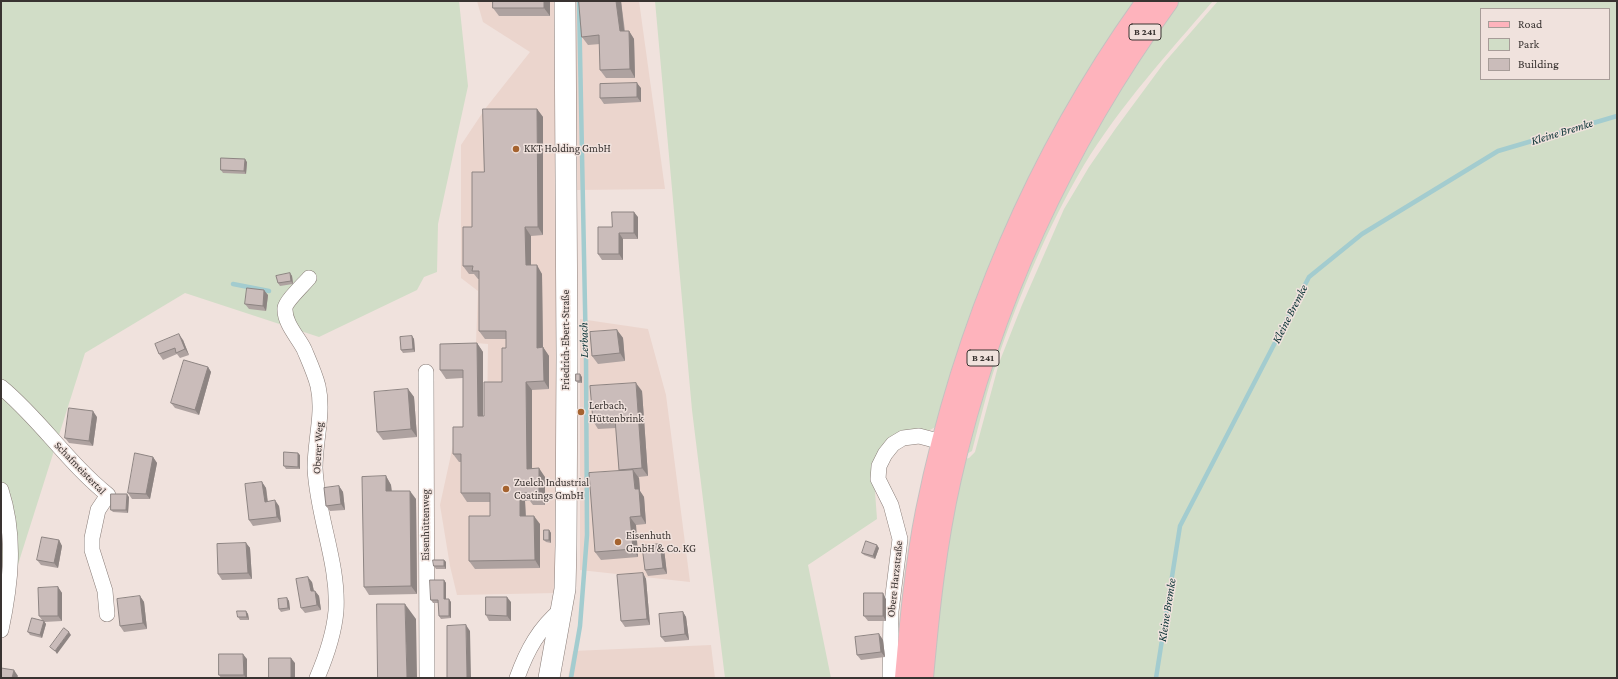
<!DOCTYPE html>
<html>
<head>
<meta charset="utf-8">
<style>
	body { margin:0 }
	#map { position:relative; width:1618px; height:679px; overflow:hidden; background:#f0e2dd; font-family:"Crimson Pro",serif }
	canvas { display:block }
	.frame { position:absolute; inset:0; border:2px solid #393331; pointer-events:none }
	.legend { position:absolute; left:1480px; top:8px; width:130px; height:72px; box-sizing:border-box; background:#f0e2dd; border:1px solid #a79c98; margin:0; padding:5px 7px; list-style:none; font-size:12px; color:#393331 }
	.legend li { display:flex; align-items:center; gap:8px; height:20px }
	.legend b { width:20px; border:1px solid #a79c98 }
</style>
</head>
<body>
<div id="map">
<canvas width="1618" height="679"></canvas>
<div class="frame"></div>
<ul class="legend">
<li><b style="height:5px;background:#feb3bc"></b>Road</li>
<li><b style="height:11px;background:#d1ddc7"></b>Park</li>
<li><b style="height:11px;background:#cabcba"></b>Building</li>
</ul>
</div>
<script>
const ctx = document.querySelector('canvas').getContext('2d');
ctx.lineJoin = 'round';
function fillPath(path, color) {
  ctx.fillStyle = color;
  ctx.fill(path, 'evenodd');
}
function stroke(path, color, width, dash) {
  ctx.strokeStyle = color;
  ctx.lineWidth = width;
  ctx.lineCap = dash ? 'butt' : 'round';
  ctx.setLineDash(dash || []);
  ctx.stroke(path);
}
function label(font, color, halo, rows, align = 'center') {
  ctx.font = font + ' "Crimson Pro",serif';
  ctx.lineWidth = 3;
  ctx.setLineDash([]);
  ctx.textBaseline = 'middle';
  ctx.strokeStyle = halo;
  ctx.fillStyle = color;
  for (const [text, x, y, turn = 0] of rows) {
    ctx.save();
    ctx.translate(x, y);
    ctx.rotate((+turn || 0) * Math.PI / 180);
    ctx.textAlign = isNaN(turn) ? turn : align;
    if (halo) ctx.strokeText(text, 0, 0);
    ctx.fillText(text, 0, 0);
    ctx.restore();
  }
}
fillPath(new Path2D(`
	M477 1H556L554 49 559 423 557 593 457 595 450 566 440 505 457 427 487 422 488 344 476 343 478 291 461 278V145L485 109 530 52 483 22Z
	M574 1H639L665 189 577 190Z
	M580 319 648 329 666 395 690 582 580 570Z
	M711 645 715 678H568L573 651Z`), '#ebd5cd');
fillPath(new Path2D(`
	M1 1H459L468 86 438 224 437 272 424 277 417 290 319 337 185 293 85 353 1 618Z
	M655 1H1138L938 424C931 433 920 431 910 431L874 478 877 519 808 565 831 678H725L692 410Z
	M1177 1H1213C1168 53 1120 106 1084 165 1049 224 1019 296 997 361 987 390 980 421 972 451L963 456 1009 308 1088 138Z
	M1218 1H1617V678H932L939 584 965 459 969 458 975 452 999 363 1022 305 1064 209 1089 167 1116 128 1164 63ZM1481 9H1609V79H1481Z`), '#d1ddc7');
stroke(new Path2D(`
	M233 284 269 291
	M571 678 580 626 587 535 586 357 579 1
	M1156 678 1180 526 1309 277 1362 234 1498 151 1617 116`), '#a3cccf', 4.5);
const street = new Path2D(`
	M309 278C304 284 286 301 285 308 284 323 298 337 304 349 309 361 315 374 318 386 324 413 315 440 315 468 317 516 339 563 336 611 334 634 326 657 317 678
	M426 372 427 678
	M1 387C40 419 68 463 108 495L98 510 92 538V550L105 591 107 614
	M1 490C16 536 11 583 1 630
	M517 678C527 650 539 628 562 609
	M890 678 891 611 900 539 891 505 878 479 879 466 885 454 893 444 903 438 919 436 942 442`);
const secondary = new Path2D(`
	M549 678 565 589 566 546 567 357 565 1`);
const primary = new Path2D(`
	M906 678C911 622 916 566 927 511 964 328 1038 153 1148 1
	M922 678C928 611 935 544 950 478 989 306 1063 144 1167 1`);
stroke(street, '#897d78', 16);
stroke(secondary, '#897d78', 22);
stroke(primary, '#c4c2c1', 24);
stroke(street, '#fff', 15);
stroke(secondary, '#fff', 21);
stroke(primary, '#feb3bc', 22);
fillPath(new Path2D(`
	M493 1H550V16H499L493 8Z
	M579 1H621L625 31H629L634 39 635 78H606L600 70V44L588 45 582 37Z
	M641 88V102L604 104 600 98Z
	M537 109 543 117V235L531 236V265L542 274 543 347 549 356V389L532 390V468L545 477V505H533L530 501H525L526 516 540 524V568L475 569 469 561 490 516V502H467L461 493V462H459L453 454 463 427V378L446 379 440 370 477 343 483 352V416H484L502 382 506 348V339H485L479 331V279H478L474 274H469L463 266 472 227 484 172Z
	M247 162 246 174 223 173 221 170Z
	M638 217V239H623V260H602L598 254 612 227Z
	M290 273 292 276 293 284 280 286 278 283Z
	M268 295 266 311 249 309 245 304Z
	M617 330 623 338 625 361 598 364 592 356Z
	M412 336 414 339 415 352 403 353 401 350Z
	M183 340 189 355 180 358 177 354 163 360 159 354Z
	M208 367 211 372 199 415 175 408 171 403Z
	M582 377V383H578L576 381Z
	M408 389 414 397 417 437 383 440 377 432Z
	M642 391 648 476 638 477 639 478 640 491 644 497 646 524 636 525 638 557 601 560 595 552 619 471V470L616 428 598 429 593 421Z
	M97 417 93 446 69 443 65 438Z
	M300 455V469H286L284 466Z
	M153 457 157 463 150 499H132L128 493Z
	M386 476 391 485 392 491 416 499 417 594 369 595 364 587Z
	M262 482 266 488 268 501 279 506 281 522 253 526 249 520Z
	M339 486 343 492 345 510 330 511 326 506Z
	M129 497 128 513 113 512 111 510Z
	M549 530 551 533V543L546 542 544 540Z
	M59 540 62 546 58 568 41 565 37 560Z
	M246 543 250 548 252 579 222 580 218 574Z
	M660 544 664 549 667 574 648 576 645 570Z
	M879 548 875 559 864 555 862 553Z
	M444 560 446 562V569H436L434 566Z
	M643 573 646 579 650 625 625 627 621 621Z
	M444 580 446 583V599L451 602V618L441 619 439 616 438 603H433L431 600Z
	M312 582 314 591H315L319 596 321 610 305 613 301 608Z
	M58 587 62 593V621L44 622 46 624 42 638 30 635 28 632 42 620 39 616Z
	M140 596 144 602 147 629 124 632 120 626Z
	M287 598 289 601 290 610 281 612 279 609Z
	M886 599V621H868L864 616Z
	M511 602V621H489L486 615Z
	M246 611 248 614 249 620H240L238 617Z
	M683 612 686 617 689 640 665 642 661 637Z
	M879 634 883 640 885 657 861 660 857 655Z
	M247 659V678H221L219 675Z`), '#aea2a0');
fillPath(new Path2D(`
	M544 1H550V16L544 8Z
	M616 1H621L625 39 620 31Z
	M629 31 634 39 635 78 630 69Z
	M637 83 641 88V102L637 97Z
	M537 109 543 117V235L538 227Z
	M245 159 247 162 246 174 244 171Z
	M634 212 638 217V239L634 233Z
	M525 227 531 236V273L526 265Z
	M619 233 623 239V260L619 254Z
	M537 265 542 274 543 356 537 348Z
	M290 273 292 276 293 284 291 281Z
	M264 290 268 295 266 311 263 306Z
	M617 330 623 338 625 361 620 353Z
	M179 334 183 340 189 355 185 349Z
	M412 336 414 339 415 352 413 349Z
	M477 343 483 352V424L478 416Z
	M543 347 549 356V389L544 381Z
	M208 367 211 372 199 415 195 410Z
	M580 374 582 377V383L580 381Z
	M526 382 532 390V477L527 469Z
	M636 383 642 391 648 476 642 468Z
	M408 389 414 397 417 437 411 429Z
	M93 411 97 417 93 446 89 441Z
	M298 453 300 455V469L298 467Z
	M153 457 157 463 150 499 146 494Z
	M539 468 545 477V505L539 497Z
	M633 470 639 478 640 491 644 497 646 524 641 516 635 489Z
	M386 476 391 485 392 499 386 491Z
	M262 482 266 488 268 507 265 502Z
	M339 486 343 492 345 510 341 504Z
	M410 491 416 499 417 594 411 586Z
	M520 493 525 501 526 524 520 516Z
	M127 494 129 497 128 513 126 510Z
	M275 500 279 506 281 522 277 517Z
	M534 516 540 524V568L535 560Z
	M630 517 636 525 638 557 633 549Z
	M549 530 551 533V543L549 540Z
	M59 540 62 546 58 568 54 563Z
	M246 543 250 548 252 579 248 573Z
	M660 544 664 549 667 574 663 568Z
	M877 545 879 548 875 559 873 556Z
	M444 560 446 562V569L444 566Z
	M643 573 646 579 650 625 647 619Z
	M308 577 312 582 315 597 311 591Z
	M444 580 446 583V602L444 599Z
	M58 587 62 593V621L58 616Z
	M315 591 319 596 321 610 317 605Z
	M883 593 886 599V621L883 616Z
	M140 596 144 602 147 629 143 623Z
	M507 597 511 602V621L507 616Z
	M287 598 289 601 290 610 288 608Z
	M449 599 451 602V618L449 616Z
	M405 604 416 619 417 678H407Z
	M246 611 248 614 249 620 247 617Z
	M683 612 686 617 689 640 685 634Z
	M44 621 46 624 42 638 40 635Z
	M466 625 470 631 471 678H467Z
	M69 632 71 635 57 654 55 651Z
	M879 634 883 640 885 657 881 652Z
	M243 654 247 659V678H246L244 675Z
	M291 658 295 663V678H291Z
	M14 670 18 676 17 678H12Z`), '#8d8482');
const building = new Path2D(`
	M493 1H544V8H493Z
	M579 1H616L620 31H629L630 69 600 70 599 35 582 37Z
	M637 83V97L600 98V84Z
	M483 109H537L538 227H525L526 265H537V348L543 347 544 381 526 382 527 469 539 468V497H527V493H520V516H534L535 560 469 561V516H490V493H461V454H453V427H463V370H440V344L477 343 478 416H484V382H502V348H506V331H479V271H472L473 266H463V227H472V172H484Z
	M221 158 245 159 244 171 221 170Z
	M612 212H634V233H619V254H598V227H612Z
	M290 273 291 281 278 283 276 276Z
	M247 288 264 290 263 306 245 304Z
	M617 330 620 353 592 356 590 332Z
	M179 334 185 349 176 353 175 348 159 354 155 344Z
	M412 336 413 349 401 350 400 337Z
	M184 360 208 367 195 410 171 403Z
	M576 374H580V381H576Z
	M636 383 642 468 619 470 615 419 593 421 590 386Z
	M408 389 411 429 377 432 374 392Z
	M69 408 93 411 89 441 65 438Z
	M284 452 298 453V467L284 466Z
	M135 453 153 457 146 494 128 493Z
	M633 470 635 489H639L641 516 630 517 633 549 595 552 589 473Z
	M386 476V491H410L411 586 364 587 362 477Z
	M262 482 265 502 275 500 277 517 249 520 245 484Z
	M339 486 341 504 326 506 324 488Z
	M111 494H127L126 510H111Z
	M544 530H549V540H544Z
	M42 537 59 540 54 563 37 560Z
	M866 541 877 545 873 556 862 553Z
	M246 543 248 573 218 574 217 544Z
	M660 544 663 568 645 570 642 546Z
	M433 560H444V566H434Z
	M643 573 647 619 621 621 617 575Z
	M308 577 311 591H315L317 605 301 608 296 579Z
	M430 580H444V599H449V616H439L438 600H431Z
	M58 587V616H39L38 588Z
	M864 593H883V616H864Z
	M140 596 143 623 120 626 117 599Z
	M486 597H507V616L486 615Z
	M287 598 288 608 279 609 278 599Z
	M377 604H405L407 678H378Z
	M237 611H246L247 617H238Z
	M683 612 685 634 661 637 659 614Z
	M32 618 44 621 40 635 28 632Z
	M466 625 467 678H447V626Z
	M64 628 69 632 55 651 50 647Z
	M879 634 881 652 857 655 855 637Z
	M219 654H243L244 675H219Z
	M269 658H291V678H269Z
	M1 668 14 670 12 678H1Z`);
fillPath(building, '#cabcba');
stroke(building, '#8d8482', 1);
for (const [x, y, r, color] of [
	[516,149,4,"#a5632f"],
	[581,412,4,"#a5632f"],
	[506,489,4,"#a5632f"],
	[618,542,4,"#a5632f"]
]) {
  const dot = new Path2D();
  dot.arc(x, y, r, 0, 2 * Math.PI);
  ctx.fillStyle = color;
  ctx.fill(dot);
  stroke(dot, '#f0e2dd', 1.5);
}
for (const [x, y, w] of [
	[1145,32,32],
	[983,358,32]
]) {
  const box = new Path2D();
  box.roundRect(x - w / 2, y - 8, w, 16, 3);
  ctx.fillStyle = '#f0e2dd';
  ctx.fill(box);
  stroke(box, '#393331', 1);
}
label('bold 10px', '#393331', null, [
	["B 241",1145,32],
	["B 241",983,358]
]);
label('11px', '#393331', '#f0e2dd', [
	["KKT Holding GmbH",524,149],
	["Lerbach,",589,406],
	["Hüttenbrink",589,419],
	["Zuelch Industrial",514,483],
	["Coatings GmbH",514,496],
	["Eisenhuth",626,536],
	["GmbH & Co. KG",626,549]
], 'left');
label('11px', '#393331', '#f0e2dd', [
	["Friedrich-Ebert-Straße",566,340,-90],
	["Oberer Weg",318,448,-87],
	["Schafmeistertal",80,468,46],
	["Eisenhüttenweg",426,525,-90],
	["Obere Harzstraße",895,579,-84]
]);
label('italic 12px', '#0c3437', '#f0e2dd', [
	["Kleine Bremke",1562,132,-17],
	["Kleine Bremke",1290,314,-63],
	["Lerbach",584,340,-91],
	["Kleine Bremke",1167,610,-81]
]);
</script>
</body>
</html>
